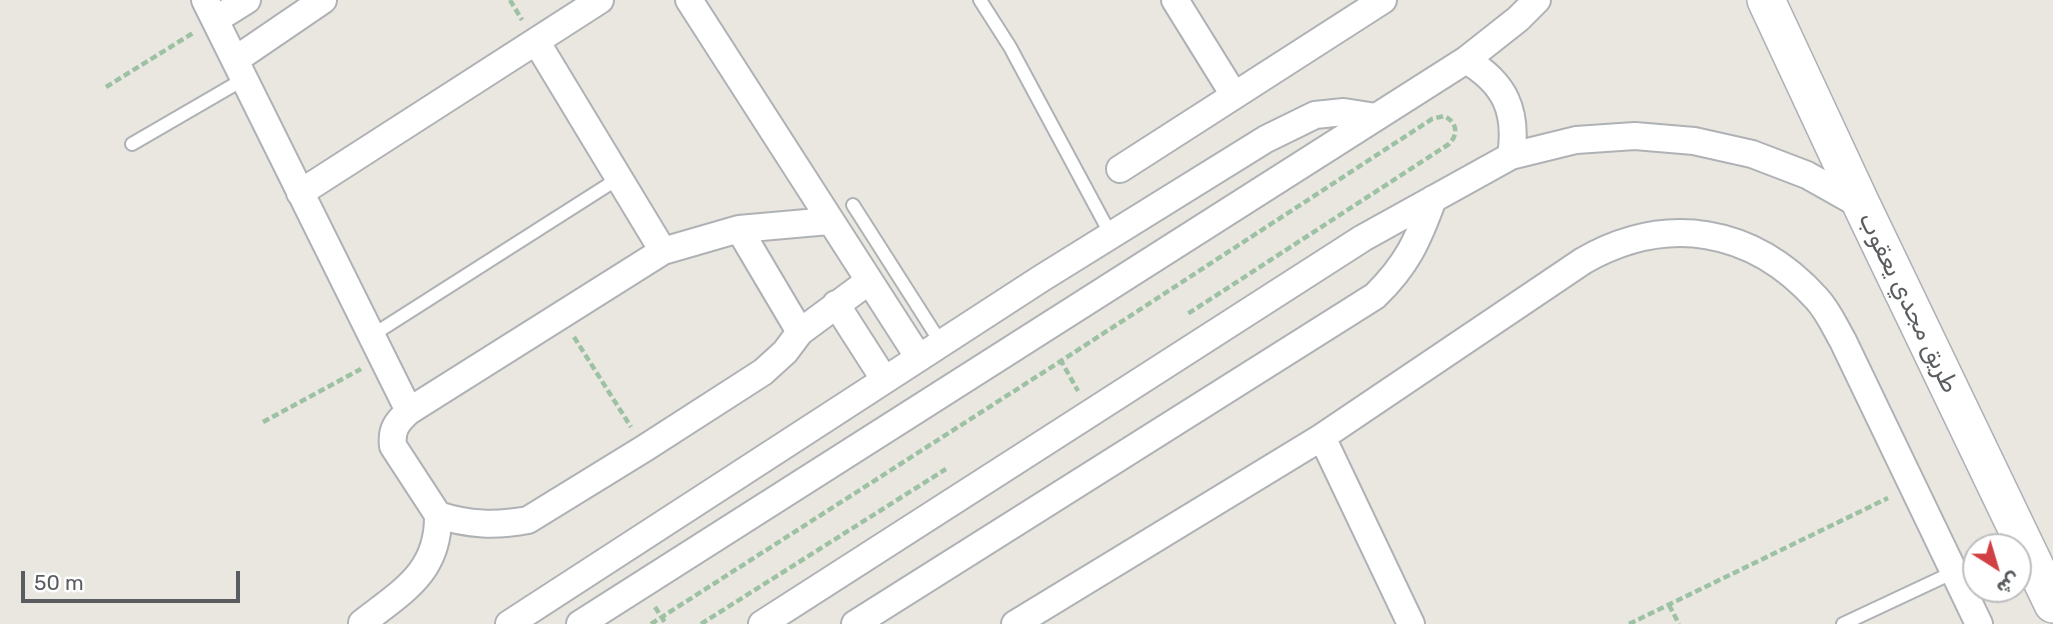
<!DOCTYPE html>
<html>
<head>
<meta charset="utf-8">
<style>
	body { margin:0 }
	#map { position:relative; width:2053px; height:624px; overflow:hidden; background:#eae7e1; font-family:Rubik,"Noto Naskh Arabic",sans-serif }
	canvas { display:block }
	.north { position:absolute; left:1962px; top:533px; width:70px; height:70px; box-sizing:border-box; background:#fff; border:2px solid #bdbebf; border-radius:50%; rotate:143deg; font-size:19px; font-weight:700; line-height:28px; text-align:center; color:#5a5d60 }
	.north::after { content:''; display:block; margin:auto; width:24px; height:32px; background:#d14044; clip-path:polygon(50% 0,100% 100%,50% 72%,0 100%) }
	.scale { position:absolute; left:21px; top:571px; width:219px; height:32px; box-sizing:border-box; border:4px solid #5a5d60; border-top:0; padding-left:9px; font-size:21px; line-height:24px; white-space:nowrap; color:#5a5d60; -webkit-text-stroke:5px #fff; paint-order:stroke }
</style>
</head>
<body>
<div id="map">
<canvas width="2053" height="624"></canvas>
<div class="north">ش</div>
<div class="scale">50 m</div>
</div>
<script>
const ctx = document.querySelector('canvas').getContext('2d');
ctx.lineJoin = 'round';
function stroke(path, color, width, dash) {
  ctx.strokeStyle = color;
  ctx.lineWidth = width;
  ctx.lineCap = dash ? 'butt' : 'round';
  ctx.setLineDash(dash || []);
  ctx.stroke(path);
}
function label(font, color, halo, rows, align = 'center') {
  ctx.font = font + ' Rubik,"Noto Naskh Arabic",sans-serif';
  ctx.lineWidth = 6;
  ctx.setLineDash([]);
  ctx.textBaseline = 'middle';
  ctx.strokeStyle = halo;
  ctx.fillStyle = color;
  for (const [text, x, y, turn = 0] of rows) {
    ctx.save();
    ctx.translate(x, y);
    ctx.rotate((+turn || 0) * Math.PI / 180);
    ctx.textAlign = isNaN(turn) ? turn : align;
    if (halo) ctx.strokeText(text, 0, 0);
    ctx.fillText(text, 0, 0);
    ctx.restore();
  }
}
const lane = new Path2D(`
	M980 0 1010 47 1111 235
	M132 144 244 79
	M853 205 941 343
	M371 336 619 178
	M1843 624 1954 572`);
const street = new Path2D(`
	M205 0 409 411
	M689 0 919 358
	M1175 0 1234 95
	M215 20 247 0
	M536 41 663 251
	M235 60 323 0
	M1466 60C1505 83 1518 111 1511 156
	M1120 169 1383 0
	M300 193 600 0
	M829 221 739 229 663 251 409 411C397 422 391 429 393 446L438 515C469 525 496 526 528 520L645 448 763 372 785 352 800 332 869 281
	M739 229 800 332
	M836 304 884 379
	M1322 437 1411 624
	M362 623C403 591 439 572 438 515
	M509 624 1042 278 1266 139 1315 115 1344 112 1376 117
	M580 624 1466 60 1518 19 1537 0
	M762 624 1363 238 1511 156 1576 140 1635 136 1694 141 1752 154 1807 175 1862 206
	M855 624 1375 296C1407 265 1418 240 1433 199
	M1015 624 1322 437 1583 261C1667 213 1753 228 1817 299 1828 311 1835 327 1843 341L1979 624`);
const secondary = new Path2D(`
	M1766 0 1862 206 2053 604`);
stroke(lane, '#afb2b5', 16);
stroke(street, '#afb2b5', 30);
stroke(secondary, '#aeb1b5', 40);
stroke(new Path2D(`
	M510 0 522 20
	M106 87 193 33
	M574 337 631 427
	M1060 359 1078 391
	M263 422 361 369
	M1669 605 1679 624
	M655 607 666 624
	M651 624 1061 361 1432 119 1444 116C1457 122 1459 134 1449 144L1186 315
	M701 624 946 469
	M1629 624 1888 498`), '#9cc1a3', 4.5, [7, 3.5]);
stroke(lane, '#fff', 12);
stroke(street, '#fff', 26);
stroke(secondary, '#fff', 37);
label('24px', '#5a5d60', '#fff', [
	["طريق مجدي يعقوب",1908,303,64]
]);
</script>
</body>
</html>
